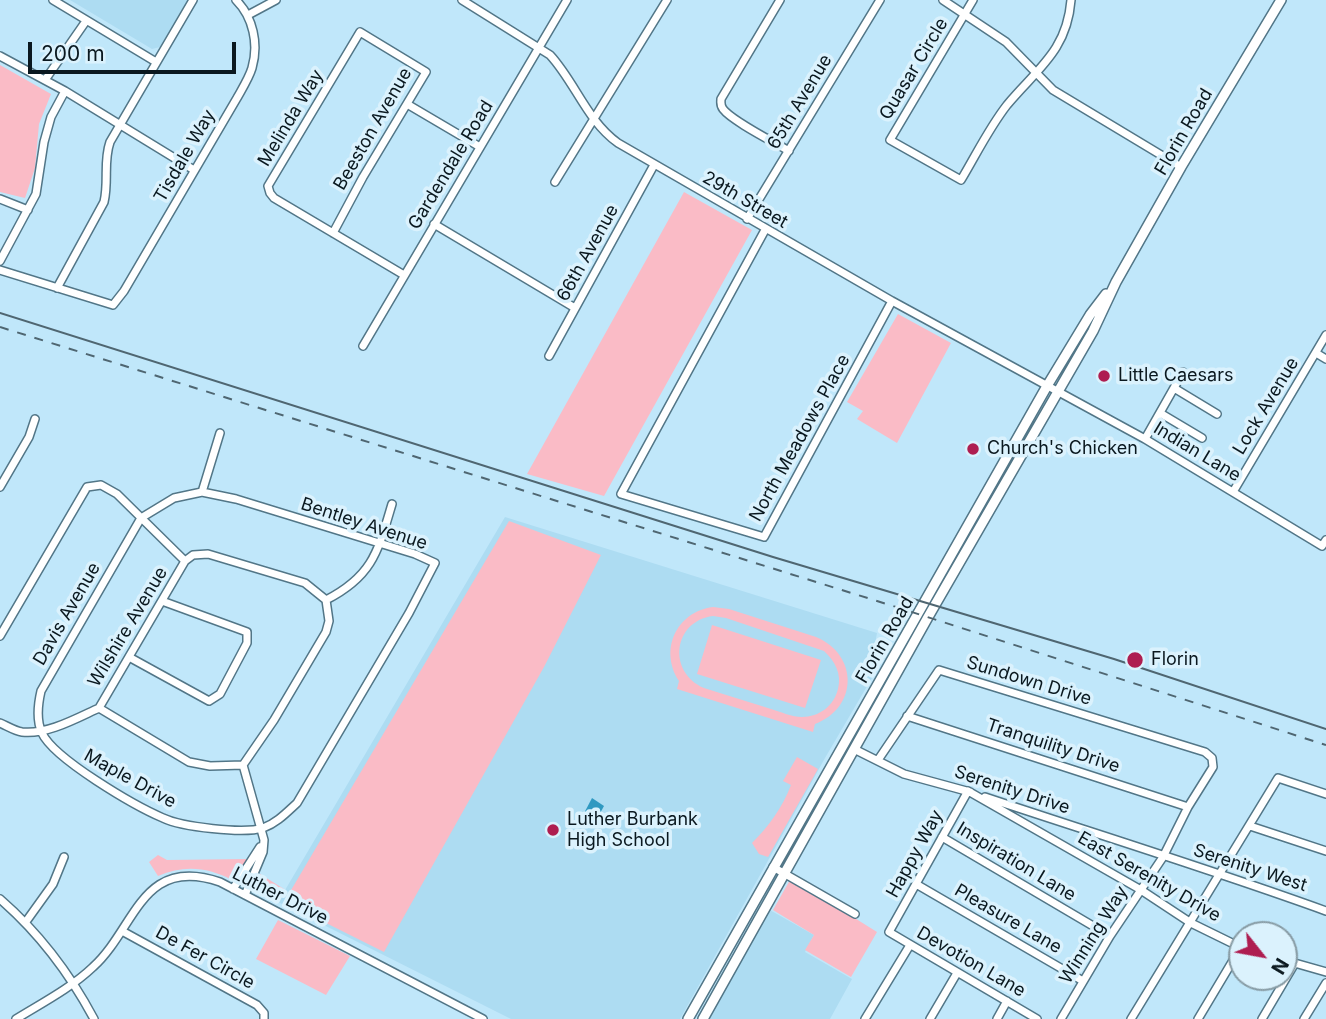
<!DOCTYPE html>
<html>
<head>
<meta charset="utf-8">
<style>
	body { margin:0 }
	#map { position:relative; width:1326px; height:1019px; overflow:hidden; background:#c0e7fa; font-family:Inter,sans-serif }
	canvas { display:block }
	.north { position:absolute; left:1228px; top:921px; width:70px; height:70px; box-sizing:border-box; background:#dbf2fd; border:2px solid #879ba4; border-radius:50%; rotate:121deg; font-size:19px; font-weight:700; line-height:28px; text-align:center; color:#0a181f }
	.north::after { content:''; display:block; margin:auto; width:24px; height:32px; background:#ae1d50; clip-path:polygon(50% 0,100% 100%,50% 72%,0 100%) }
	.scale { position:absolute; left:28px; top:42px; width:208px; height:32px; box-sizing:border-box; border:4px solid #0a181f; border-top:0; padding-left:9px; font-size:21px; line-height:24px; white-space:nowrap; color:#0a181f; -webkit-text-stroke:5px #dbf2fd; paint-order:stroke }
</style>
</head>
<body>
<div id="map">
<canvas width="1326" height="1019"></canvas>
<div class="north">N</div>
<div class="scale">200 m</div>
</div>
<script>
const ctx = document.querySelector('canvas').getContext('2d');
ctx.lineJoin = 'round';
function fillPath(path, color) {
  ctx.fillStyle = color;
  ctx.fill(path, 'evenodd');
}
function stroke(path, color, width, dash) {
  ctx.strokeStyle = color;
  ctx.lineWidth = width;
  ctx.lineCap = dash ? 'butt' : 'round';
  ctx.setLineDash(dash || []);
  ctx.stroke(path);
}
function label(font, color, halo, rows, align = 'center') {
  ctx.font = font + ' Inter,sans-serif';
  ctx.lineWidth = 7;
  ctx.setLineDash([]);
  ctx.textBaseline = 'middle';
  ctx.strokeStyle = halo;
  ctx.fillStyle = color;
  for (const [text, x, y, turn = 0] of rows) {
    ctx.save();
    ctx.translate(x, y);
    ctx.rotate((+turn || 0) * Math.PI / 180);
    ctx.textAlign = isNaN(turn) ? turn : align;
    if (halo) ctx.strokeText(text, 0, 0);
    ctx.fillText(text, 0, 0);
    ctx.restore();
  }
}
fillPath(new Path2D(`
	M70 0H188L160 47 152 49Z
	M505 517 877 633 875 644 890 647 825 758 680 1019H511L278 902Z
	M761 905 814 935 805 952 852 979 830 1019H697Z`), '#addcf2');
fillPath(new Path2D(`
	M0 65 51 94 39 124 35 168 25 198 0 192Z
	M1200 94H1203L1206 105 1200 115 1189 111Z
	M684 192 752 230 604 496 527 474Z
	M898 314 951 343 897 443 857 419 863 411 847 402Z
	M509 521 601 555 544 667 384 952 284 902Z
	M713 607 729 609 816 637C859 655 858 708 815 724L813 732 677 689 679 681C659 650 676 612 713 607ZM713 616 726 618 824 651C835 661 842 674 838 689 834 706 819 717 802 717 792 717 781 712 771 709 749 702 726 695 704 688 667 672 673 621 713 616Z
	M712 625 821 660 805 708 697 674Z
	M797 757 818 769 768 857 759 854 752 843C769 826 782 808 791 785L783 781Z
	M158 855 167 860 248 859 232 880C207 867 184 865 158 876L149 862Z
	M260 874 284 889 277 903 257 892Z
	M790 880 797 882 877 932 851 977 805 950 814 935 773 910Z
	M278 920 350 956 326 995 256 959Z`), '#fabbc6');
fillPath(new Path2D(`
	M592 798 604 806 593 826 581 819Z`), '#3099c1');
const minor = new Path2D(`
	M53 0 156 62
	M462 0 550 55C575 82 587 121 618 143L892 301 1145 439 1322 546 1326 540
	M780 0 721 99C721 103 720 105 723 109 732 121 774 142 789 151
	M943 0 1006 42 1053 90 1181 167
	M973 0 890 140 961 180C976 155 989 128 1007 105 1037 69 1067 51 1071 0
	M248 15 276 0
	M0 56 65 91 194 170
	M45 80 86 21
	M407 104 480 147
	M555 182 667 0
	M0 199 28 210
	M747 219 880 0
	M434 224 575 308
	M765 230 621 494 764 537 892 301
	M333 233 363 177 426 72 360 32 268 186 270 193 274 198 404 275
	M0 261 36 194 44 142 51 117 65 91
	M0 270 113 305 124 291 237 98C242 89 249 78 252 68 259 44 253 17 236 0
	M57 288 104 202C109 181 103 162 110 142L193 0
	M363 346 567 0
	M1316 353 1326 359
	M549 356 654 165
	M1174 388 1217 414
	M1160 413 1202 438
	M1145 439 1183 372
	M0 487 29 437 35 419
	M202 492 236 499 415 554 435 563 409 613 297 803C287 812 277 823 263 828 243 834 182 827 163 818 135 806 54 759 42 733 36 720 38 704 41 691L141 518 174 498Z
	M202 492 220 433
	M1233 492 1326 335
	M326 600C373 576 378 551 392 504
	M0 636 87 487 101 485 117 494 185 561
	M129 657 209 701 220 694 247 643V632L162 601
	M99 708 185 561 193 555 208 554 305 583 326 600
	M99 708 189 762 210 766 243 765
	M907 716 1188 807
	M0 723C7 726 15 731 22 732 47 735 77 718 99 708
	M854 749 904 774 970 792
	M878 760 939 670 1205 752 1212 758 1213 767 1188 807 1163 857 1110 936 1061 1019
	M243 765 274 720 326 632 329 621 326 600
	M243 765 264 840 263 852 245 895
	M985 797C1099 835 1213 870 1326 911
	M1250 826 1326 851
	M942 837 1110 936
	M773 867 855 914
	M916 884 1083 981
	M233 889 260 847
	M0 899C38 932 70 974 94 1019
	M25 923 53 884 64 857
	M122 931 257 1005 264 1013V1019
	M1284 960 1326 972
	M16 1019C42 1003 71 988 93 967 136 928 141 855 220 882L483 1019
	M865 1019 910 945
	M930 1019 957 973
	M997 1019 1007 1001
	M1037 1019 889 932 968 791 1141 890 1191 923 1242 948
	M1131 1019 1278 778 1326 794
	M1198 1019 1241 947
	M1262 1019 1295 963
	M1304 1019 1326 983`);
const major = new Path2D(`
	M688 1019 1047 386 1090 315 1106 294
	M703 1019 928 617 1093 331 1116 282 1181 167 1281 0`);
stroke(minor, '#527687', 10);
stroke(major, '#527687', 12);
stroke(minor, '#fff', 7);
stroke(major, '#fff', 9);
stroke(new Path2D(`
	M0 313 773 557 1114 659 1326 729`), '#4f6671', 2);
stroke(new Path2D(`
	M0 327 893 606 1326 745`), '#4f6671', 2, [9, 9]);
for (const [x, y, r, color] of [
	[1104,376,7,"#ae1d50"],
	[973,449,7,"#ae1d50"],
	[1135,660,9,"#ae1d50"],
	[553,830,7,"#ae1d50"]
]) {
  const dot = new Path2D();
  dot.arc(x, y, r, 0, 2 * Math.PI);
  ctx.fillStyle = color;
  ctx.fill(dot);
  stroke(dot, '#dbf2fd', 2.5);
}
label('18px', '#0a181f', '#dbf2fd', [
	["Quasar Circle",914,69,-59],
	["65th Avenue",800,102,-59],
	["Melinda Way",291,118,-59],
	["Beeston Avenue",373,129,-60],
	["Florin Road",1184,132,-60],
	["Tisdale Way",185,156,-60],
	["Gardendale Road",451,165,-59],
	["29th Street",745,200,30],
	["66th Avenue",588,253,-61],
	["Lock Avenue",1266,406,-59],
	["North Meadows Place",800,438,-61],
	["Indian Lane",1197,452,31],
	["Bentley Avenue",364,524,18],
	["Davis Avenue",67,614,-60],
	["Wilshire Avenue",128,627,-59],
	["Florin Road",885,640,-60],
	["Sundown Drive",1029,681,17],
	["Tranquility Drive",1053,746,18],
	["Maple Drive",130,779,29],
	["Serenity Drive",1012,790,18],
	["Happy Way",915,854,-61],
	["Inspiration Lane",1016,862,31],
	["Serenity West",1250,868,18],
	["East Serenity Drive",1149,877,30],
	["Luther Drive",280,896,27],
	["Pleasure Lane",1008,919,30],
	["Winning Way",1094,935,-58],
	["De Fer Circle",205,958,29],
	["Devotion Lane",971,962,30]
]);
label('18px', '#0a181f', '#dbf2fd', [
	["Little Caesars",1118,376],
	["Church's Chicken",987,449],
	["Florin",1151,660],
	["Luther Burbank",567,820],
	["High School",567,841]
], 'left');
</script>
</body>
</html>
